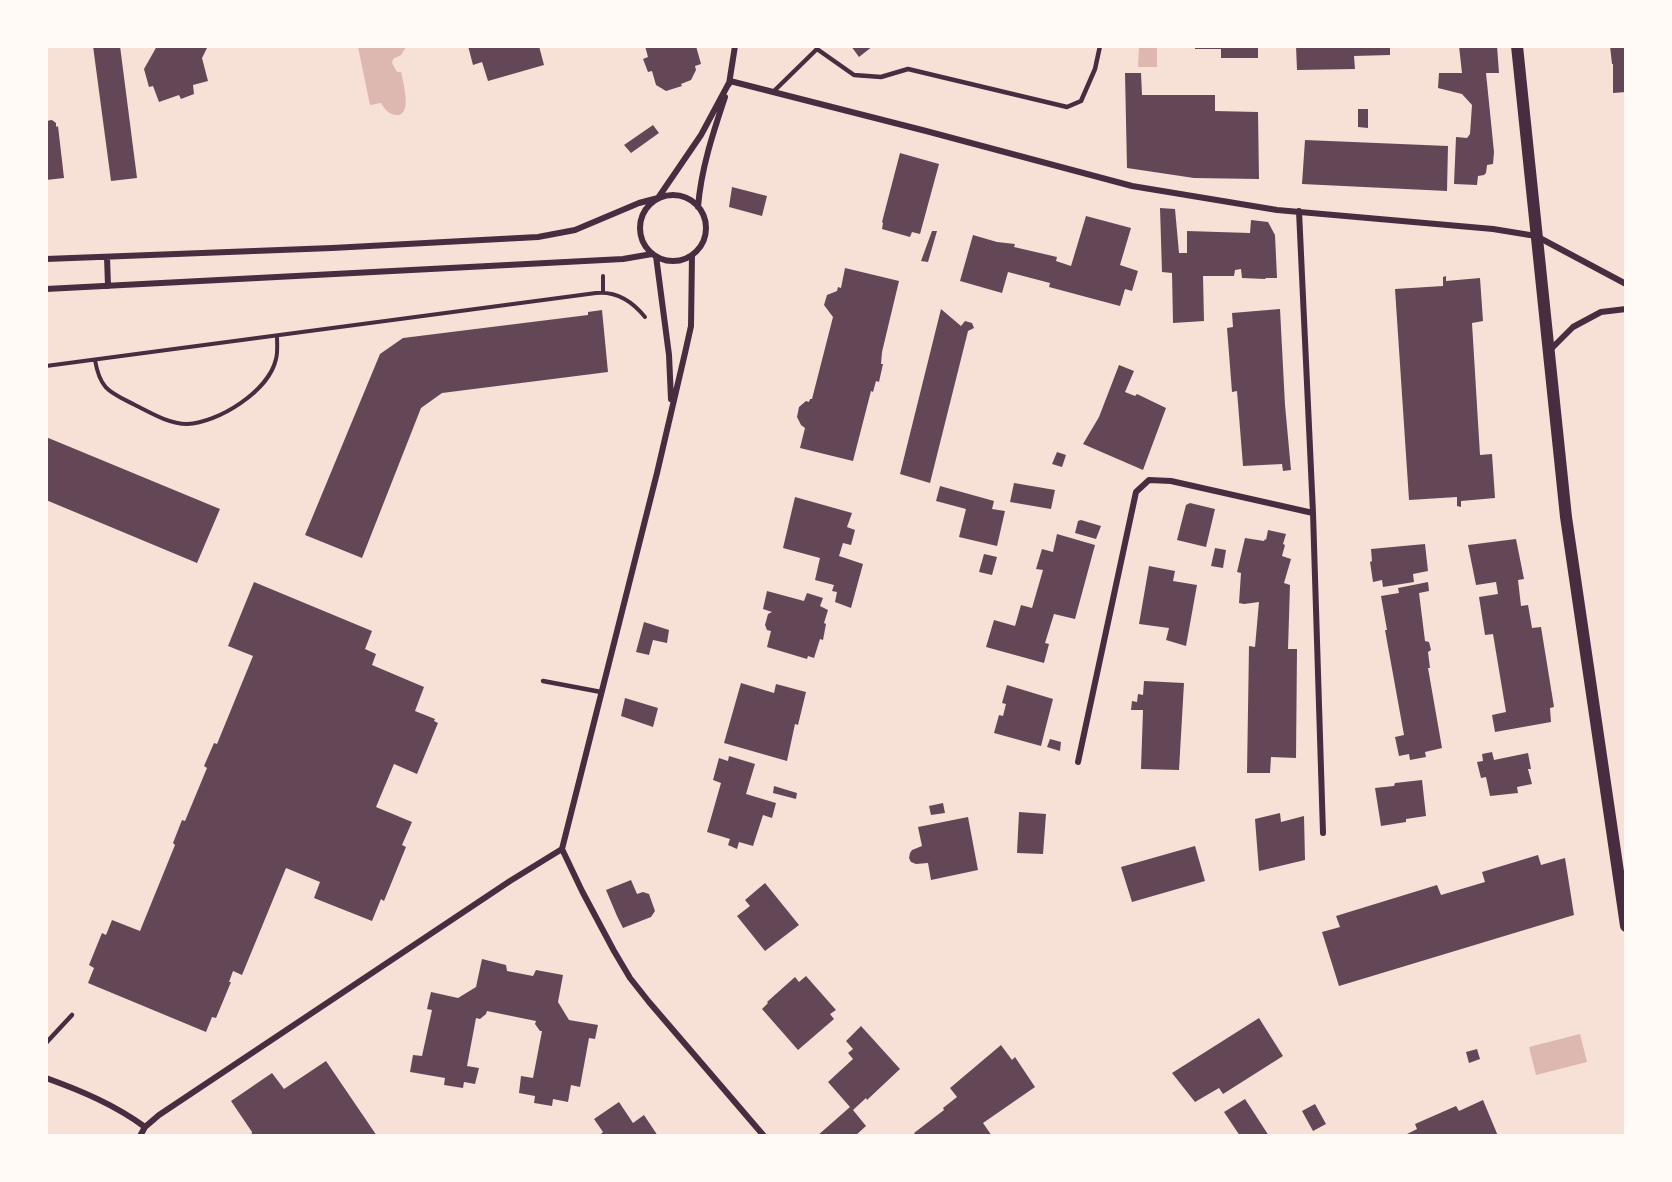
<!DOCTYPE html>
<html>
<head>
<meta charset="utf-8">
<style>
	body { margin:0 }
	#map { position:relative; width:1672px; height:1182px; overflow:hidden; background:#f7e1d7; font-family:"Zilla Slab",serif }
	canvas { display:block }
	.frame { position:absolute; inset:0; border:48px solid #fffaf5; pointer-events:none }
</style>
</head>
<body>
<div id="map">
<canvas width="1672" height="1182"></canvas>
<div class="frame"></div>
</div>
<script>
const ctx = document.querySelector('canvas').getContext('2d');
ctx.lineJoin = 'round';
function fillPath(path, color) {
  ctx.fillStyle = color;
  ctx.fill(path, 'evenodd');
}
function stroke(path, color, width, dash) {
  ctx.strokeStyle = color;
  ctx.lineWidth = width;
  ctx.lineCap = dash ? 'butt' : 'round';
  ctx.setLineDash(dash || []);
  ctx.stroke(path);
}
fillPath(new Path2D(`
	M358 47H406L401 55 393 59 392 63 397 72H401C403 81 413 117 396 115 389 115 384 108 381 103L370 105Z
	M1139 47H1157V67H1138Z
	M1580 1034 1587 1062 1536 1075 1529 1047Z`), '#dcb8b0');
fillPath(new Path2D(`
	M93 46H120L137 178 111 181Z
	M157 46H208L202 58 208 81 193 85 194 94 181 99 179 95 159 102 153 86 149 87 144 69Z
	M468 46H539L544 65 488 81 482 62 473 65Z
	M645 46H696L701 64 695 66 696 70 691 80 681 84 682 86 666 91 656 85 652 71 648 72 643 59 648 57Z
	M851 46H873L859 57Z
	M1195 46H1258V58H1221V49H1195Z
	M1296 46H1390V55L1354 56 1355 69 1297 70Z
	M1459 46H1497L1499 73H1486L1494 152 1493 164 1487 165 1486 173 1484 175 1478 176 1477 185 1454 184 1456 137 1467 138 1470 134 1472 105 1462 94 1438 88 1439 73H1462Z
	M1610 46H1626V92L1613 93V64H1612Z
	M1125 73H1141L1142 95H1215V111L1258 112 1259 179 1194 178 1127 168Z
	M1358 109H1368V128L1358 127Z
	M52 120 56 123V127L58 126 64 178 46 180V121Z
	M653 125 659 133 631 153 624 145Z
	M1305 140 1448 146 1447 191 1302 184Z
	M900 153 939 164 920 234 912 232 910 237 882 229 883 223 882 222Z
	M732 187 767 196 762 216 729 207Z
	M1160 208 1175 209 1179 253H1187V231L1250 233 1251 220 1268 222 1275 235 1277 278H1266L1265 279 1242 278 1241 269 1235 270 1234 276H1203L1204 321 1173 323 1172 273 1162 272Z
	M1086 216 1131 228 1120 265 1138 271 1132 291 1125 289 1120 306 1049 287 1050 283 1008 272 1002 293 960 281 973 235 997 242 1015 244 1014 247 1057 257 1056 261 1071 266Z
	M932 231H937L928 262 921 261Z
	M845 268 899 281 882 352 881 364H883L879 382 876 381 873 392 871 391 853 461 800 448 805 428 801 425 797 417 799 407 806 401 809 402 810 399H812L833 317 824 305 827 295 837 291 838 287 841 288Z
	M1446 276V281L1480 278 1483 321 1472 323 1480 455 1492 454 1495 498 1461 501V507L1457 506V497L1409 500 1395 289 1443 286V277Z
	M941 309 961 326 965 321 972 323 974 328 968 331 930 483 900 474Z
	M1280 309 1285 405 1291 470 1283 471 1282 464 1243 466 1237 391 1232 392 1227 328 1233 327 1232 313Z
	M602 310 608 372 442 393 421 408 362 558 305 535 380 354 403 338 588 315V312Z
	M1119 365 1134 371 1125 392 1135 396 1137 394 1166 408 1143 470 1083 444 1099 417Z
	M46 437 220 509 197 563 46 500Z
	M1057 452 1066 455 1062 467 1052 464Z
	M1014 483 1055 490 1051 509 1010 502Z
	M940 486 994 501 992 509 1005 511 997 546 959 537 966 509 936 501Z
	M795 497 852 513 847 527 855 530 851 545 843 543 839 556 863 564 851 608 835 602 837 592 832 591 834 585 815 580 820 558 783 548Z
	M1190 503 1215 509 1206 547 1177 540 1186 505Z
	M1081 520 1101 526 1096 539 1075 533 1078 521Z
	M1268 530 1286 534 1283 544 1285 545 1282 556 1291 559 1284 583 1290 585 1288 649H1297L1296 758 1271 757 1270 773H1247L1249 646 1255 647 1259 602 1244 604 1239 603 1241 573 1237 572 1245 538 1264 541 1265 539 1266 540Z
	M1057 534 1095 545 1075 619 1054 614 1045 643 1049 644 1044 663 986 647 994 620 1015 626 1021 605 1032 608 1043 570 1036 569 1042 549 1053 552Z
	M1516 539 1524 579 1518 580 1521 606 1528 605 1532 628 1541 627 1554 707 1550 708 1551 722 1495 732 1492 715 1506 712 1493 634 1485 635 1479 597 1498 594 1496 582 1476 585 1468 545Z
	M1425 544 1428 571 1413 574 1414 582 1383 587 1382 580 1373 582 1370 562 1372 561 1371 549Z
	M1215 548 1226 550 1223 568 1211 566Z
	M984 554 997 557 992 575 979 572Z
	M1149 566 1175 571 1173 581 1197 585 1186 646 1166 640 1169 628 1139 624Z
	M254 582 372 631 365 649 376 654 372 665 424 687 415 711 435 719 434 721 438 723 417 774 394 764 376 807 412 822 402 845 406 847 384 901 381 899 372 921 314 898 320 882 286 868 242 975 233 971 229 982H231L216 1018 212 1017 206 1032 88 983 94 968 89 965 102 933 106 935 112 920 140 931 175 845 173 843 182 820 185 821 207 768 204 766 214 743 217 744 253 656 228 646Z
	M1428 582 1429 591 1419 593 1425 641 1429 642 1431 650 1428 652 1430 668H1428L1442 748 1425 752 1426 757 1410 760 1409 754 1399 756 1395 737 1404 735 1385 630H1387L1381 596 1399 593 1398 588Z
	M767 591 804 601 807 593 823 598 820 606 828 610 824 623 826 624 823 640 820 639 814 658 808 656 807 659 767 647 771 631 767 630 765 625 768 614 772 612 763 609Z
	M644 622 669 630 667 643 653 640 649 655 636 652Z
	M1144 681 1184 683 1179 770 1141 769 1143 710H1131L1132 701 1137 702 1138 694 1143 695Z
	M741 683 774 693 776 684 806 692 798 725 795 724 787 761 724 743Z
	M1007 685 1053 699 1041 746 994 733 999 715 1003 716 1006 704 1002 703Z
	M625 698 658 708 653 727 621 716Z
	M1050 739 1061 742 1060 751 1047 747Z
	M1492 752 1494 760 1528 753 1531 769H1528L1532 784 1517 787 1518 793 1490 796 1486 777 1481 778 1477 762 1483 761 1482 754Z
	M729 756 755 764 746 794 776 803 772 818 763 815 753 846 739 842 737 849 728 845 730 839 707 832 721 783 713 780 719 758 728 761Z
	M1422 780 1426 816 1406 819V822L1381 826 1375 788 1394 786 1395 783Z
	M774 786 797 793 796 799 773 793Z
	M943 803 945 813 931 815 929 806Z
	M1019 812 1046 814 1043 854 1017 853Z
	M1280 813 1281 822 1304 816 1305 860 1259 871 1255 819Z
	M968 817 978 870 931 880 928 863 916 864 911 862 909 858 910 853 912 850 922 846 918 827Z
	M1195 846 1205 881 1132 902 1121 867Z
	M1538 855 1541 865 1565 858 1574 915 1339 986 1322 932 1340 927 1336 916 1437 885 1441 895 1485 882 1482 872Z
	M631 880 637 894 643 892 649 894 655 911 651 917 623 928 617 916 606 890Z
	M765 883 799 925 765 951 737 916 750 906 745 900Z
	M482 959 506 965 507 971 533 976 536 970 563 975 558 1002 569 1020 598 1025 595 1039 589 1038 580 1087 571 1085 568 1102 553 1099 552 1106 534 1103 535 1096 519 1093 521 1076 533 1078 542 1031H540L535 1024 536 1021 487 1011 486 1014 480 1019 476 1018 467 1066 479 1068 475 1084 464 1082 463 1088 444 1085 445 1078 410 1072 413 1055 422 1056 432 1010 427 1009 431 992 458 998 476 987Z
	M806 976 836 1010 830 1014 834 1019 798 1050 762 1009 768 1003 767 1002 795 977 799 982Z
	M1259 1018 1283 1056 1223 1094 1219 1088 1195 1102 1172 1073Z
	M861 1026 900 1069 867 1100 866 1098 853 1110 866 1126 855 1136H817L850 1107 828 1082 853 1059 848 1053 853 1049 846 1041Z
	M1001 1045 1012 1060 1015 1057 1035 1087 983 1123 992 1136H916L914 1133 944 1110 943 1108 957 1097 950 1088Z
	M1477 1049 1480 1059 1469 1063 1466 1052Z
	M326 1061 377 1136H251L252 1132 231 1101 272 1073 284 1089Z
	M1245 1099 1269 1136H1240L1224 1112Z
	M1483 1100 1498 1136H1403L1417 1129 1415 1124 1456 1106 1459 1111Z
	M619 1102 633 1123 644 1115 658 1136H599L603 1132 594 1119Z
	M1315 1104 1326 1124 1313 1131 1302 1111Z`), '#644757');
stroke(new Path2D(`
	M603 276V292
	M95 360C100 390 110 392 135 405 151 413 169 424 187 424 218 423 269 391 276 359 278 352 277 343 277 336
	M46 366 596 293C616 291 632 301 645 317`), '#4a2c40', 4);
stroke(new Path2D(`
	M773 92 817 49 854 75 881 77 908 69 1067 107 1081 101 1095 69 1100 46
	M543 681 601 692
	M46 1043 72 1015`), '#4a2c40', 4.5);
stroke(new Path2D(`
	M730 81 926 131 1132 186 1277 210 1493 229 1536 236 1626 284
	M729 84 735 46
	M640 228a33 33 0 1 1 66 0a33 33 0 1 1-66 0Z
	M698 207C701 169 713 133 725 97
	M1299 211 1313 513 1323 833
	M692 255 691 326 685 353 657 473 562 849 582 891 614 951 630 978 649 1002 764 1136
	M656 256 669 355 671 399
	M107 257 108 286
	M46 259 332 248 538 237 575 230 639 203 658 198 701 135 730 81
	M46 289 623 259 652 254
	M1550 350 1573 327 1601 312 1626 309
	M1078 762 1136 492 1149 480 1171 481 1313 513
	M46 1078C82 1091 115 1105 145 1127
	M140 1136 145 1127 159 1115 510 881 562 849`), '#4a2c40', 6);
stroke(new Path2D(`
	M1517 46 1566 517 1626 926`), '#4a2c40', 12);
</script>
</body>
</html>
